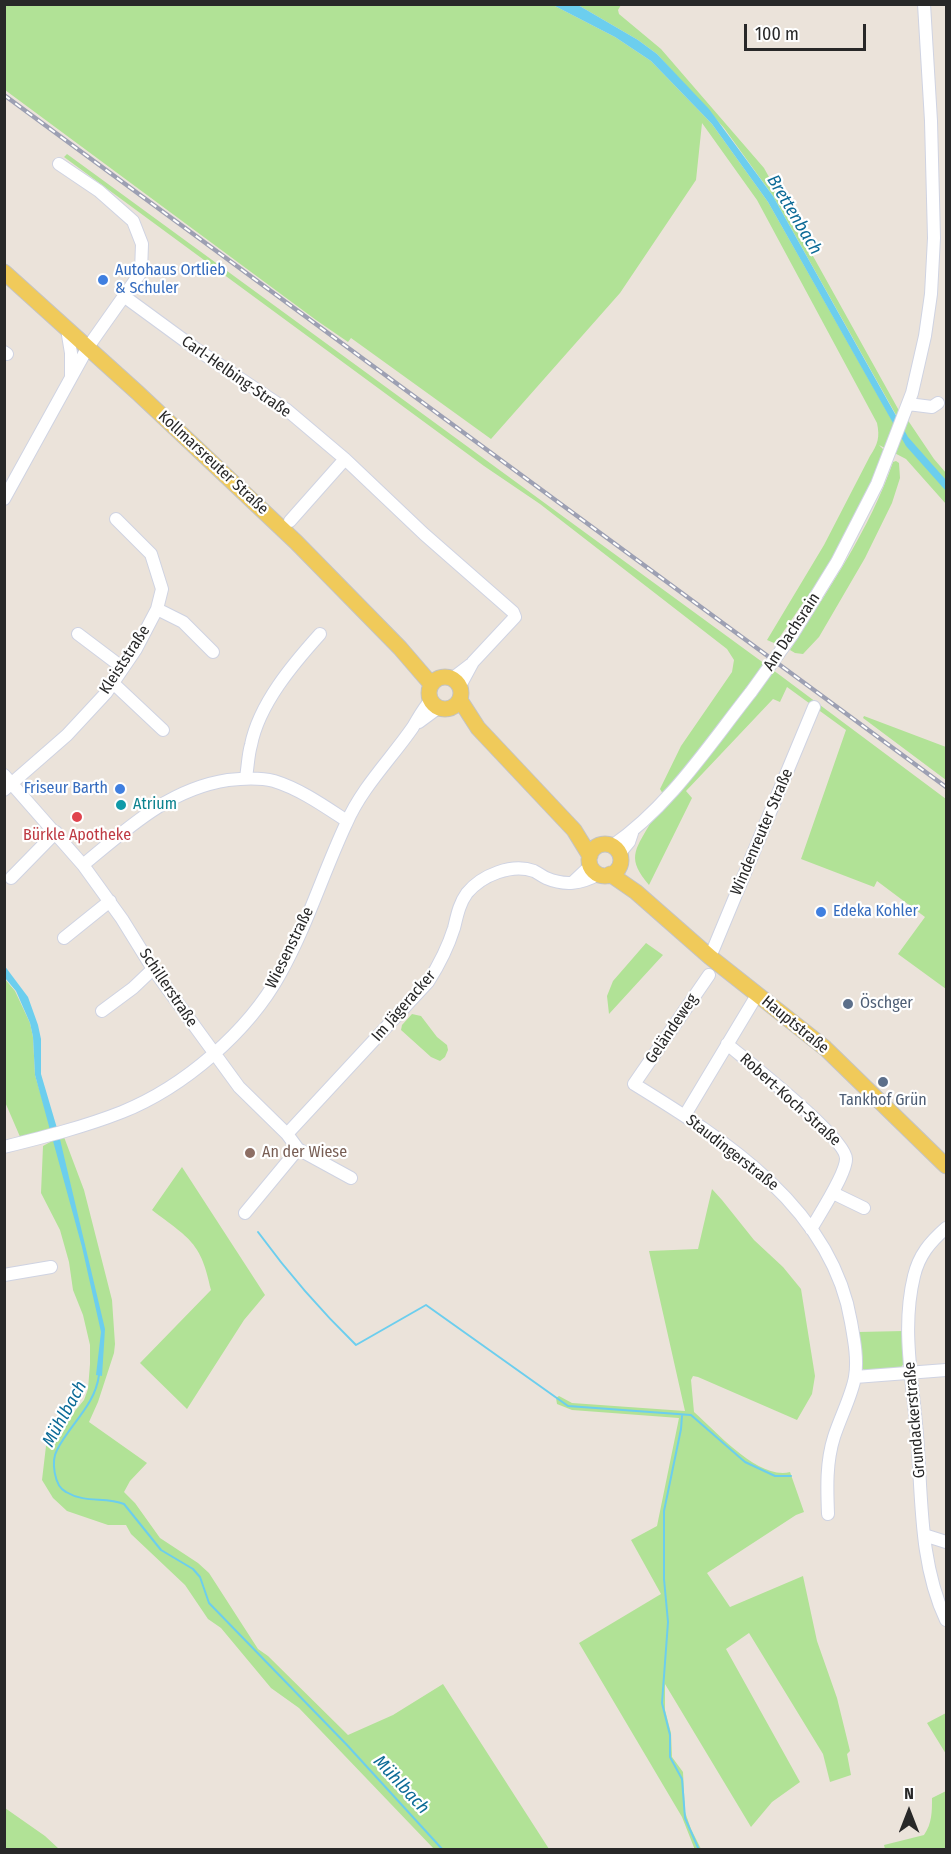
<!DOCTYPE html>
<html>
<head>
<meta charset="utf-8">
<style>
	body { margin:0 }
	#map { position:relative; width:951px; height:1854px; overflow:hidden; background:#ebe3da; font-family:"Fira Sans Condensed",sans-serif }
	canvas { display:block }
	.frame { position:absolute; inset:0; border:6px solid #282828; pointer-events:none }
	.north { position:absolute; left:879px; top:1782px; width:60px; height:60px; -webkit-text-stroke:4px #fff; paint-order:stroke; rotate:0deg; font-size:16px; font-weight:700; line-height:24px; text-align:center; color:#282828 }
	.north::after { content:''; display:block; margin:auto; width:21px; height:27px; background:#282828; clip-path:polygon(50% 0,100% 100%,50% 72%,0 100%) }
	.scale { position:absolute; left:744px; top:24px; width:122px; height:27px; box-sizing:border-box; border:3px solid #282828; border-top:0; padding-left:8px; font-size:18px; line-height:21px; white-space:nowrap; color:#282828; -webkit-text-stroke:4px #fff; paint-order:stroke }
</style>
</head>
<body>
<div id="map">
<canvas width="951" height="1854"></canvas>
<div class="frame"></div>
<div class="north">N</div>
<div class="scale">100 m</div>
</div>
<script>
const ctx = document.querySelector('canvas').getContext('2d');
ctx.lineJoin = 'round';
function fillPath(path, color) {
  ctx.fillStyle = color;
  ctx.fill(path, 'evenodd');
}
function stroke(path, color, width, dash) {
  ctx.strokeStyle = color;
  ctx.lineWidth = width;
  ctx.lineCap = dash ? 'butt' : 'round';
  ctx.setLineDash(dash || []);
  ctx.stroke(path);
}
function label(font, color, halo, rows, align = 'center') {
  ctx.font = font + ' "Fira Sans Condensed",sans-serif';
  ctx.lineWidth = 4.5;
  ctx.setLineDash([]);
  ctx.textBaseline = 'middle';
  ctx.strokeStyle = halo;
  ctx.fillStyle = color;
  for (const [text, x, y, turn = 0] of rows) {
    ctx.save();
    ctx.translate(x, y);
    ctx.rotate((+turn || 0) * Math.PI / 180);
    ctx.textAlign = isNaN(turn) ? turn : align;
    if (halo) ctx.strokeText(text, 0, 0);
    ctx.fillText(text, 0, 0);
    ctx.restore();
  }
}
fillPath(new Path2D(`
	M5 5H553L615 37 651 61 712 124 768 202 897 429 900 422 773 196 724 128 657 54 638 40 578 5H621L618 10 619 14 661 49 764 168 902 416H905L934 459 946 473V504L906 459 879 445 884 450V458L829 565 777 641 774 643 767 640 824 545 870 456C878 444 880 437 877 423L757 200 702 123 696 180 620 293 491 439 351 338 348 342 316 320 5 90Z
	M67 154 765 664 699 751 663 794 660 789 681 746 732 672 734 660 727 649 540 504 484 466 64 157Z
	M896 461 899 463 900 478 892 503 865 558 819 637 803 654 795 653 790 650C828 590 870 529 893 462Z
	M773 670 946 799V989L898 954 925 917 877 881 874 887 801 859 846 730 787 687 780 702 773 699 686 791 692 798 649 885C627 859 634 851 650 824Z
	M864 716 946 747V780L863 718Z
	M646 943 663 955 609 1014 607 996 613 981Z
	M4 978 15 991 30 1023 33 1037 35 1075 51 1129 21 1139 5 1102Z
	M412 1014 421 1016 437 1037 447 1045 448 1050 445 1057 440 1061 431 1057 401 1030 402 1025Z
	M64 1137 84 1190 112 1300 115 1344 114 1353 98 1402 89 1422 147 1463 130 1481 124 1492 135 1503 160 1538 198 1563 209 1573 258 1649 268 1656 348 1735 393 1715 443 1684 549 1849H434L299 1708 271 1688 221 1628 208 1619 185 1585 131 1534 126 1525H108L67 1511 53 1498 42 1480 46 1446 84 1400 88 1389 90 1364V1345L83 1315 73 1290 69 1262 60 1230 41 1193 43 1146 54 1140Z
	M182 1167 265 1295 244 1320 187 1409 140 1363 211 1290C201 1242 190 1239 152 1210Z
	M712 1189 722 1200 754 1240 783 1267 801 1289 815 1376 812 1394 797 1420 698 1377 693 1376 691 1380 694 1412C717 1432 758 1480 790 1472L804 1512 796 1515 707 1573 730 1607 803 1576 817 1641 837 1698 850 1751 847 1754 851 1775 830 1782 823 1754 749 1633 726 1649 800 1782 772 1802 751 1827 665 1684V1710L671 1733 672 1757 683 1772 685 1812 691 1829 701 1849 695 1850 682 1817 579 1643 661 1594 631 1540 657 1526 679 1418 572 1410 557 1404 556 1398 559 1396 572 1403 685 1411 649 1251 698 1249Z
	M904 1331V1363L900 1369 867 1372 860 1367 858 1332Z
	M946 1713V1754L927 1723Z
	M946 1791V1849H885L884 1845 924 1835C932 1823 932 1812 932 1798Z
	M5 1808 45 1836 59 1849H5Z`), '#b1e296');
fillPath(new Path2D(`
	M553 5H578L638 40 657 54 709 109 773 196 908 437 946 480V491L906 446 768 202 712 124 651 61 615 37Z
	M4 965 28 997 38 1025 41 1039V1074L59 1135 105 1329 102 1376 96 1375 101 1332 82 1247 35 1075 33 1037 30 1023 16 991 5 978Z`), '#6cceee');
stroke(new Path2D(`
	M258 1232C288 1273 320 1310 356 1345L426 1305 568 1406 691 1415 745 1462 775 1476H791
	M99 1375C95 1406 70 1424 57 1450 51 1461 54 1486 66 1492 86 1504 105 1496 124 1504L161 1550 193 1569 200 1577 209 1603 347 1745 443 1850
	M682 1415 681 1429 664 1511V1579L668 1622 662 1703 670 1735V1757L682 1779 685 1818 699 1850`), '#6cceee', 2);
const minor = new Path2D(`
	M125 297 196 349 287 410 345 459 424 534 513 612 515 617 473 662 460 686
	M67 329 71 353V376
	M4 352 7 354
	M908 404 932 407 938 403
	M4 499 88 347 141 272 142 244 133 221 99 191 59 164
	M290 521 345 459
	M157 609 183 622 213 652
	M78 634 123 668
	M792 635 837 562 877 484 912 393 925 336 931 294 934 238 931 121 924 4
	M453 678 470 665
	M113 683 163 730
	M419 722 438 708
	M4 775 83 865 122 919 153 969 239 1087 287 1134 298 1149 351 1178
	M246 777C248 766 248 755 251 745 259 704 293 664 320 634
	M4 790 67 735 106 693 136 649 157 609 162 589 151 554 116 519
	M612 846C669 807 709 745 751 692
	M619 854 629 842 632 833
	M83 865C128 828 169 789 228 780 244 778 259 777 274 781 300 789 324 806 347 821
	M11 878 56 832
	M572 883 590 866
	M64 938 110 901
	M710 957 814 707
	M709 975 634 1084C725 1140 832 1208 851 1322 854 1339 858 1359 855 1377 852 1395 840 1418 834 1437 826 1462 827 1488 828 1514
	M102 1011 133 988 153 969
	M727 1044C747 1061 847 1139 846 1159 846 1174 819 1215 811 1229
	M685 1115 757 995
	M287 1134 428 982C439 965 448 947 454 928 457 916 459 904 467 893 482 875 512 863 534 871 538 873 542 876 546 878 565 886 581 884 599 874
	M4 1147C44 1137 84 1127 122 1112 184 1087 248 1032 280 974 307 926 323 873 346 824 362 787 391 759 413 727 419 717 423 709 431 700
	M833 1193 864 1208
	M245 1213 298 1149
	M946 1228C930 1242 919 1255 914 1276 901 1329 913 1382 917 1435 922 1496 919 1563 946 1620
	M4 1275 51 1267
	M855 1377 946 1370
	M924 1535 946 1542`);
const major = new Path2D(`
	M4 272 138 393 296 542 400 648 431 684
	M429 693a16 16 0 1 1 32 0a16 16 0 1 1-32 0Z
	M460 700 478 728 574 830 590 856
	M589 860a16 16 0 1 1 32 0a16 16 0 1 1-32 0Z
	M610 874 636 892 710 957 825 1048 946 1166`);
stroke(minor, '#cfd3e2', 14);
stroke(major, '#c3c3c3', 17);
stroke(minor, '#fff', 12);
stroke(major, '#f0ca5a', 15);
const rail = new Path2D(`
	M4 95 946 787`);
stroke(rail, '#9da0b3', 4.5);
stroke(rail, '#fff', 2, [7]);
const minorBridge = new Path2D(`
	M751 692 792 635`);
stroke(minorBridge, '#cfd3e2', 14, []);
stroke(minorBridge, '#fff', 12);
for (const [x, y, r, color] of [
	[103,280,6,"#3f7fe0"],
	[120,789,6,"#3f7fe0"],
	[121,805,6,"#0f9aa8"],
	[77,817,6,"#e0444e"],
	[821,912,6,"#3f7fe0"],
	[848,1004,6,"#5c6f8a"],
	[883,1082,6,"#5c6f8a"],
	[250,1153,6,"#8d6e63"]
]) {
  const dot = new Path2D();
  dot.arc(x, y, r, 0, 2 * Math.PI);
  ctx.fillStyle = color;
  ctx.fill(dot);
  stroke(dot, '#fff', 2);
}
label('16px', '#366cbe', '#fff', [
	["Autohaus Ortlieb",115,271],
	["& Schuler",115,289],
	["Friseur Barth",108,789,"right"],
	["Edeka Kohler",833,912]
], 'left');
label('16px', '#282828', '#fff', [
	["Carl-Helbing-Straße",236,377,35],
	["Kollmarsreuter Straße",213,463,43],
	["Am Dachsrain",792,632,-57],
	["Kleiststraße",125,660,-57],
	["Windenreuter Straße",762,832,-67],
	["Wiesenstraße",290,948,-64],
	["Schillerstraße",168,988,56],
	["Im Jägeracker",404,1006,-49],
	["Hauptstraße",795,1025,39],
	["Geländeweg",672,1029,-56],
	["Robert-Koch-Straße",790,1100,42],
	["Staudingerstraße",732,1153,38],
	["Grundackerstraße",915,1420,-95]
]);
label('16px', '#0d838f', '#fff', [
	["Atrium",133,805]
], 'left');
label('16px', '#be3a42', '#fff', [
	["Bürkle Apotheke",77,836]
]);
label('16px', '#4e5e75', '#fff', [
	["Öschger",860,1004],
	["Tankhof Grün",883,1101,"center"]
], 'left');
label('16px', '#785e54', '#fff', [
	["An der Wiese",262,1153]
], 'left');
label('italic 18px', '#0d6b97', '#fff', [
	["Brettenbach",794,215,59],
	["Mühlbach",65,1414,-61],
	["Mühlbach",401,1785,47]
]);
</script>
</body>
</html>
